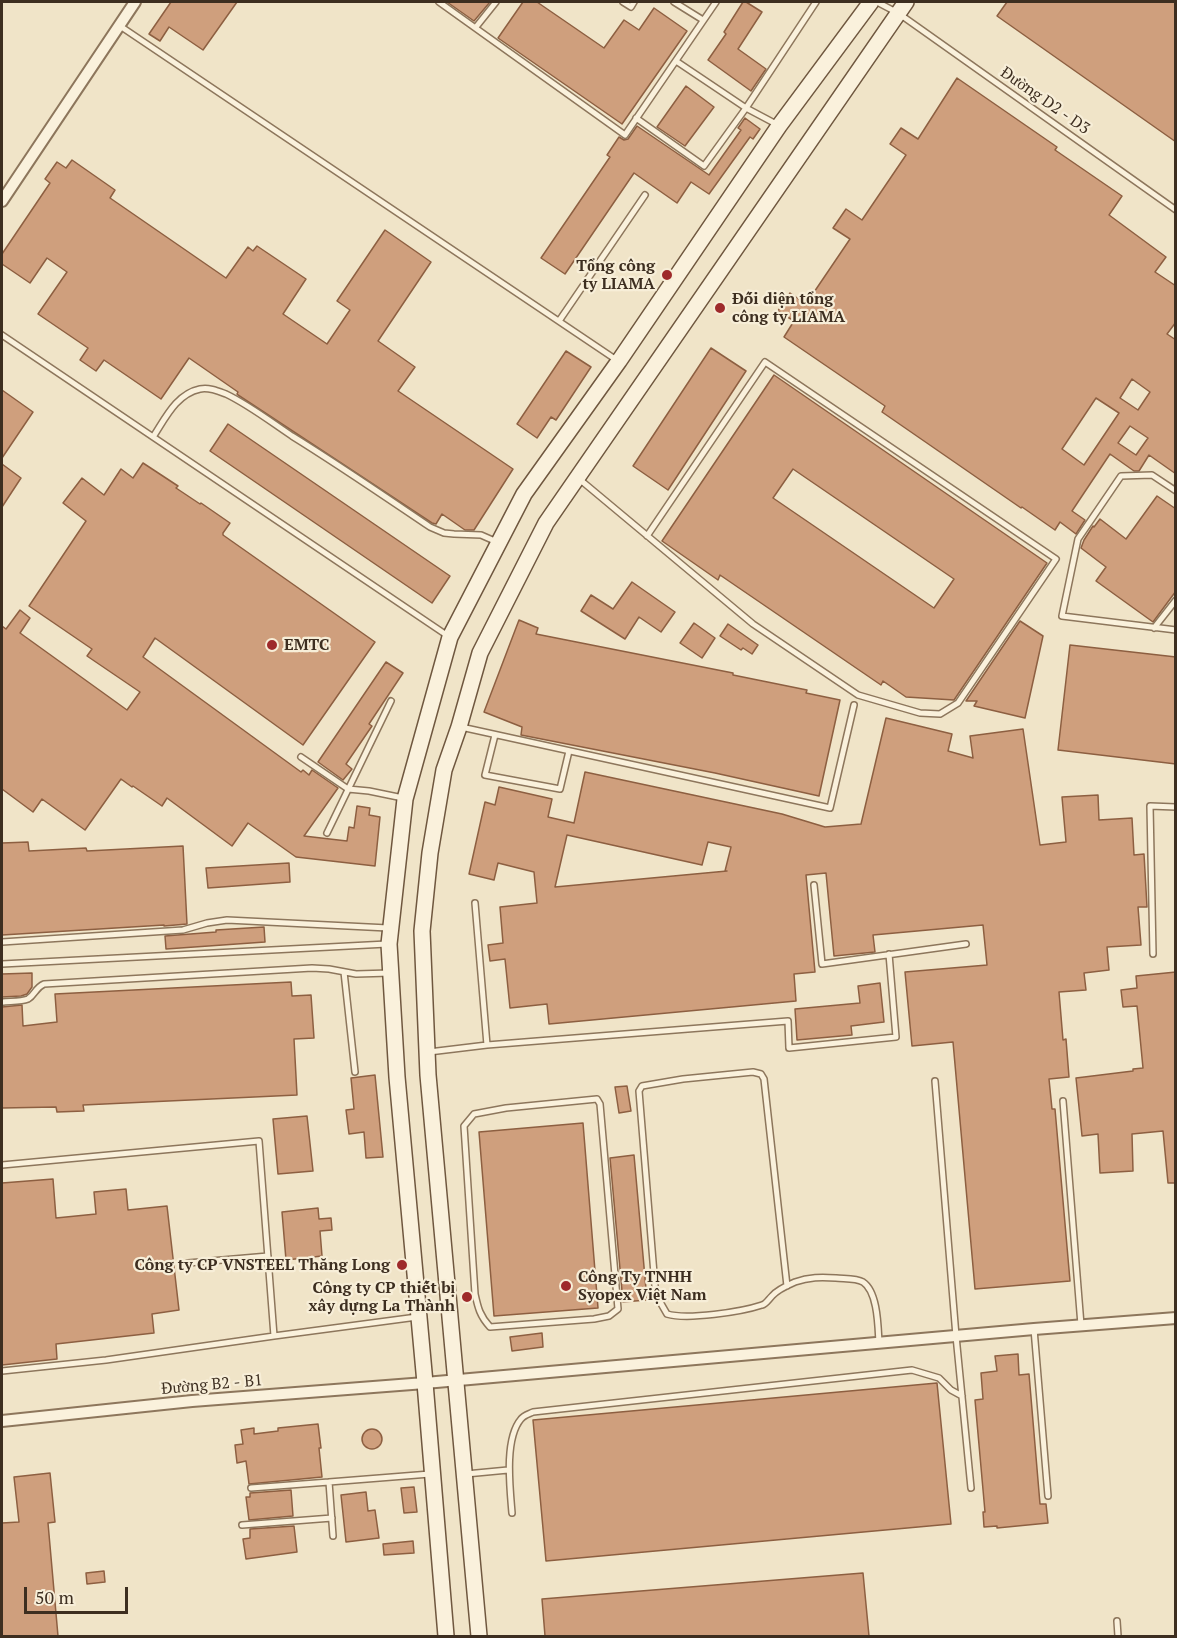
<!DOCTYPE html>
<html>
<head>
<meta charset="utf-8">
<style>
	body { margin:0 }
	#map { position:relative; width:1177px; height:1638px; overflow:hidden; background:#f0e4c8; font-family:"PT Serif",serif }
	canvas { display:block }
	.frame { position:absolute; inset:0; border:3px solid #3d2e20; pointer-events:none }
	.scale { position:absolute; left:24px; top:1587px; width:104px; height:27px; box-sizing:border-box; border:3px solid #3d2e20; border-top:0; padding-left:8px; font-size:18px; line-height:21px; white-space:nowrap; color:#3d2e20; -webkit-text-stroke:4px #f7eed8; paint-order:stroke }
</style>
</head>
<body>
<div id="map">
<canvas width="1177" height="1638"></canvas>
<div class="frame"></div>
<div class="scale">50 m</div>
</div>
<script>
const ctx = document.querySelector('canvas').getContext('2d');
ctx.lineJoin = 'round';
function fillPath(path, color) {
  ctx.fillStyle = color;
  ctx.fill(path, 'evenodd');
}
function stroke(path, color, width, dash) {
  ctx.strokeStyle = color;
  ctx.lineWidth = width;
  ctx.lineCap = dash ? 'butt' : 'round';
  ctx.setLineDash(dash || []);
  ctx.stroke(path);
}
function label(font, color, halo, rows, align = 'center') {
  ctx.font = font + ' "PT Serif",serif';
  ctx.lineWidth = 4.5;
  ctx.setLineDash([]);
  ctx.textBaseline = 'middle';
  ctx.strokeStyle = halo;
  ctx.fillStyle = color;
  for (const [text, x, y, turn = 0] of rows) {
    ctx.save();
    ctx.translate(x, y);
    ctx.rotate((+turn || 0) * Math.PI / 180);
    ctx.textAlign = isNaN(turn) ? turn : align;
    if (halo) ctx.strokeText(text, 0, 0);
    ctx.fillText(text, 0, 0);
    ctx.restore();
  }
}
const building = new Path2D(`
	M171 2H237L203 50 169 27 160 41 149 34Z
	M447 2H490L474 21Z
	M523 2H537L604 48 624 20 639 30 654 8 687 31 622 124 498 38Z
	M743 2H746L762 12 738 49 766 69 751 91 708 60 726 34 724 32Z
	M1007 2H1176V142L997 16Z
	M957 78 1057 147 1055 150 1122 196 1109 215 1166 257 1155 272 1176 286V322L1167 334 1176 340V474L1149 455 1139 471H1134L1110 454 1072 511 1085 520 1076 534 1060 522 1055 530 1022 507 1021 508 882 412 885 406 784 337 794 321 778 311 790 293 806 304 850 239 833 228 846 209 862 220 906 155 890 144 901 128 918 139ZM1132 379 1150 392 1138 410 1120 398ZM1096 398 1119 413 1084 465 1062 449ZM1130 426 1148 438 1136 455 1118 443Z
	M686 86 714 107 685 146 657 127Z
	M745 118 760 129 753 139 750 137 709 194 691 182 677 203 634 173 565 274 541 258 610 157 607 155 619 137 624 140 628 139 637 126 709 175 741 130 738 128Z
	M72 160 115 190 110 198 226 278 248 247 253 251 257 246 306 279 283 314 327 344 350 310 337 301 385 230 431 262 378 341 415 367 398 391 513 469 474 530H465L442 514 436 524 432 523 238 395 237 394 238 392 189 358 161 399 104 360 96 371 80 360 88 348 38 314 67 272 47 258 30 283 2 264V254L50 183 45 179 57 162 66 168Z
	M711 348 746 371 668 490 633 466Z
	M566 351 591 367 556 420 551 417 537 438 517 424Z
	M774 375 1047 563 954 700 906 697 883 681 881 685 720 575 718 580 662 541ZM793 469 954 579 934 608 773 498Z
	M2 390 33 412 2 458Z
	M228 424 450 576 432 603 210 451Z
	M143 463 178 486 176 488 200 504 201 503 230 523 223 533V535L375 642 303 745 155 638 143 657 301 772 303 770 309 775 312 770 338 788 304 836 347 841 349 827 354 828 357 806 370 808 369 815 380 817 375 866 296 857 248 823 232 846 167 798 162 806 133 786 132 787 121 779 85 830 42 799 33 812 2 789V626L6 629 20 610 30 618 20 633 127 710 140 692 87 656 92 649 29 606 86 521 63 503 82 478 104 495 121 469 133 478Z
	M2 464 21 478 2 507Z
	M1157 496 1176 509V591L1153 622 1096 581 1106 567 1081 548 1084 540 1093 526 1094 527 1100 519 1126 539Z
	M632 582 675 612 661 632 639 617 625 639 581 611 591 595 613 609Z
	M519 620 538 628 536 634 733 673V675L807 690 806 693 840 700 819 796 715 773 521 735 522 727 484 712Z
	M1020 621 1043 636 1025 718 974 706 977 701H966Z
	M694 623 715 638 702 658 680 643Z
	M728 624 758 645 752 654 743 648 741 650 720 636Z
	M1070 645 1176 657V764L1058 750Z
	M386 662 403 673 369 724 372 726 346 764 352 769 343 780 318 762Z
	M886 718 952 734 948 751 973 758 970 736 1023 729 1040 845 1066 842 1062 797 1098 795 1099 820 1132 818 1134 855 1144 854 1147 907H1138L1141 945 1107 947 1109 970 1084 973 1086 990 1059 992 1063 1040 1066 1039 1069 1077 1049 1079 1052 1109H1055L1070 1281 975 1289 953 1042 912 1046 905 972 987 965 983 925 873 935 875 952 834 956 826 873 806 875 815 972 794 974 796 1001 549 1024 547 1004 510 1008 505 959 490 961 488 945 503 943 500 907 537 903 534 872 498 863 494 880 469 874 485 802 495 805 499 787 552 799 548 817 574 823 585 772 782 814 825 827 861 824ZM567 835 702 865 708 842 731 847 725 871H727L555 887Z
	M28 842 29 851 86 848 87 851 183 846 187 924 164 926V925L2 935V843Z
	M289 863 290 882 208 888 206 868Z
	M264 927 265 942 166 949 165 936 216 932V930Z
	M1176 972V1183H1168L1163 1131 1132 1134 1133 1171 1100 1173 1098 1134 1082 1136 1076 1078 1133 1071V1069L1143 1068 1137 1006 1123 1007 1121 990 1137 988 1136 976Z
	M32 973V987L27 994 21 996 2 997V974Z
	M291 982 292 996 311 995 314 1038 294 1039 297 1095 83 1105 84 1111 57 1112 56 1107 2 1108V1007L22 1005 23 1026 57 1022 55 994Z
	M880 983 884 1022 851 1026 852 1035 797 1040 795 1009 860 1003 858 986Z
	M375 1075 383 1157 366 1158 364 1132 349 1134 346 1110 354 1109 351 1078Z
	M627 1086 631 1111 619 1113 615 1087Z
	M307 1116 313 1171 278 1174 273 1119Z
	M583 1123 598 1308 494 1316 479 1132Z
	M634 1155 647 1300 623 1302 610 1158Z
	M53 1179 56 1218 96 1214 94 1192 126 1189 128 1210 167 1206 179 1310 152 1314 154 1333 56 1344 57 1359 2 1365V1183Z
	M318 1208 319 1219 331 1218 332 1230 320 1231 322 1256 286 1260 282 1212Z
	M542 1333 543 1347 512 1351 510 1337Z
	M1018 1354 1019 1375 1029 1374 1040 1504H1046L1048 1523 997 1528V1526L984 1527 983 1512H985L975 1400 983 1399 981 1373 997 1371 995 1356Z
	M937 1383 951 1524 546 1561 533 1420Z
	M318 1424 321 1448H319L322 1477 249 1484 246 1461 237 1463 235 1445 243 1444 241 1430 254 1428V1434L278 1431V1428Z
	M362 1439a10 10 0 1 1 20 0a10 10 0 1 1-20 0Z
	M50 1473 55 1522 48 1523 58 1636H2V1523L19 1522 14 1477Z
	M414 1487 417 1512 404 1513 401 1488Z
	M291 1490 293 1516 249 1520 246 1497H250V1493Z
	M366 1492 368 1511 375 1510 379 1538 346 1542 341 1495Z
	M294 1526 297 1552 246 1559 243 1539 250 1538V1529Z
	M413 1541 414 1553 384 1555 383 1544Z
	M104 1571 105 1582 87 1584 86 1573Z
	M863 1573 869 1636H545L542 1599Z`);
fillPath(building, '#cf9f7d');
stroke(building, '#8d5f41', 1.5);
const lane = new Path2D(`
	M439 2 625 135 716 2
	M623 2 631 7 634 2
	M674 2 703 20
	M877 2 898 13 1176 210
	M120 26 618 361
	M476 27 496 2
	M676 61 746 108 816 2
	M636 118 704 166 746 108 778 125
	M559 321 645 195
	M2 335 448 636
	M153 437C165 419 176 394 200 389 209 387 218 391 226 394 249 405 271 422 292 436 339 465 384 496 430 527L444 533 454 534 481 535 497 542
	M578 478 753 624 858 695 920 713 940 714 958 703 1056 559 765 362 647 536
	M1176 491 1152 475 1121 476 1078 539 1062 616 1176 630
	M1154 628 1176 600
	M461 727 830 808 854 705
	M495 735 485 775 560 789 569 751
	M301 757 348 789 369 791 403 798
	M327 833 391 701
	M814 885 822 964 966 944
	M475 903 487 1045
	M2 942 183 930 207 923 227 920 388 928
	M1153 954 1150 806 1176 807
	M2 964 387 944
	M344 972 355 1072
	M2 1002C9 1001 21 1002 28 999 35 995 35 988 44 984L312 968 329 969 356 974 390 973
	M429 1052 487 1045 788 1021 789 1048 896 1037 889 954
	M935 1081 956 1336 971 1488
	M597 1099 600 1104 618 1309 609 1316 594 1319 490 1327C480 1316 478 1308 475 1294L464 1126 474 1114 506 1108Z
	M1063 1101 1081 1325
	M2 1165 259 1141 274 1336 417 1317
	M188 1263 268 1256
	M787 1286 764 1079 761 1074 753 1072 683 1079 642 1086 639 1091 655 1286 656 1295 667 1314C687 1320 741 1312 762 1305 766 1304 768 1300 772 1296 777 1290 788 1285 795 1282 809 1277 821 1277 836 1278 843 1279 856 1278 863 1282 878 1292 878 1327 879 1343
	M1034 1329 1048 1496
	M2 1371 106 1360 274 1336
	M466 1474 508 1470
	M251 1488 329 1482
	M512 1513C510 1488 504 1439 521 1419 524 1415 529 1414 533 1412L912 1370 939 1378 951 1390 962 1396
	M242 1525 332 1518
	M333 1536 329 1482 430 1474
	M1117 1621 1118 1636`);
const street = new Path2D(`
	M2 201 135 2
	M2 1421 192 1401 425 1383 1034 1329 1176 1318`);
const secondary = new Path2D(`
	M446 1636 425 1383 397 1077 389 944 405 799 450 637 524 494 619 361 779 126 871 2
	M479 1636 428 1075 422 931 430 853 444 770 459 727 480 653 546 523 906 2`);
stroke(lane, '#8d765c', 8);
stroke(street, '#8d765c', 14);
stroke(secondary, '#6f573f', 18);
stroke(lane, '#faf1dc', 5);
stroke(street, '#faf1dc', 10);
stroke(secondary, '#faf1dc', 15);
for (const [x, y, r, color] of [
	[667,275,6,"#9e2a2b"],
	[720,308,6,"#9e2a2b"],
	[272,645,6,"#9e2a2b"],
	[402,1265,6,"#9e2a2b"],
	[566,1286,6,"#9e2a2b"],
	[467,1297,6,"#9e2a2b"]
]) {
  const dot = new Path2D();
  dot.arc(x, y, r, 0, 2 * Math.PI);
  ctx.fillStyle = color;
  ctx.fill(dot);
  stroke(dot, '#f7eed8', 2);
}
label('16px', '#3d2e20', '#f7eed8', [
	["Đường D2 - D3",1045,101,35],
	["Đường B2 - B1",212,1385,-5]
]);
label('bold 16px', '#3d2e20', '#f7eed8', [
	["Tổng công",655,266],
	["ty LIAMA",655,284],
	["Đối diện tổng",732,299,"left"],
	["công ty LIAMA",732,317,"left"],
	["EMTC",284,645,"left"],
	["Công ty CP VNSTEEL Thăng Long",390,1265],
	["Công Ty TNHH",578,1277,"left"],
	["Syopex Việt Nam",578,1295,"left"],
	["Công ty CP thiết bị",455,1288],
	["xây dựng La Thành",455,1306]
], 'right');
</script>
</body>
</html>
